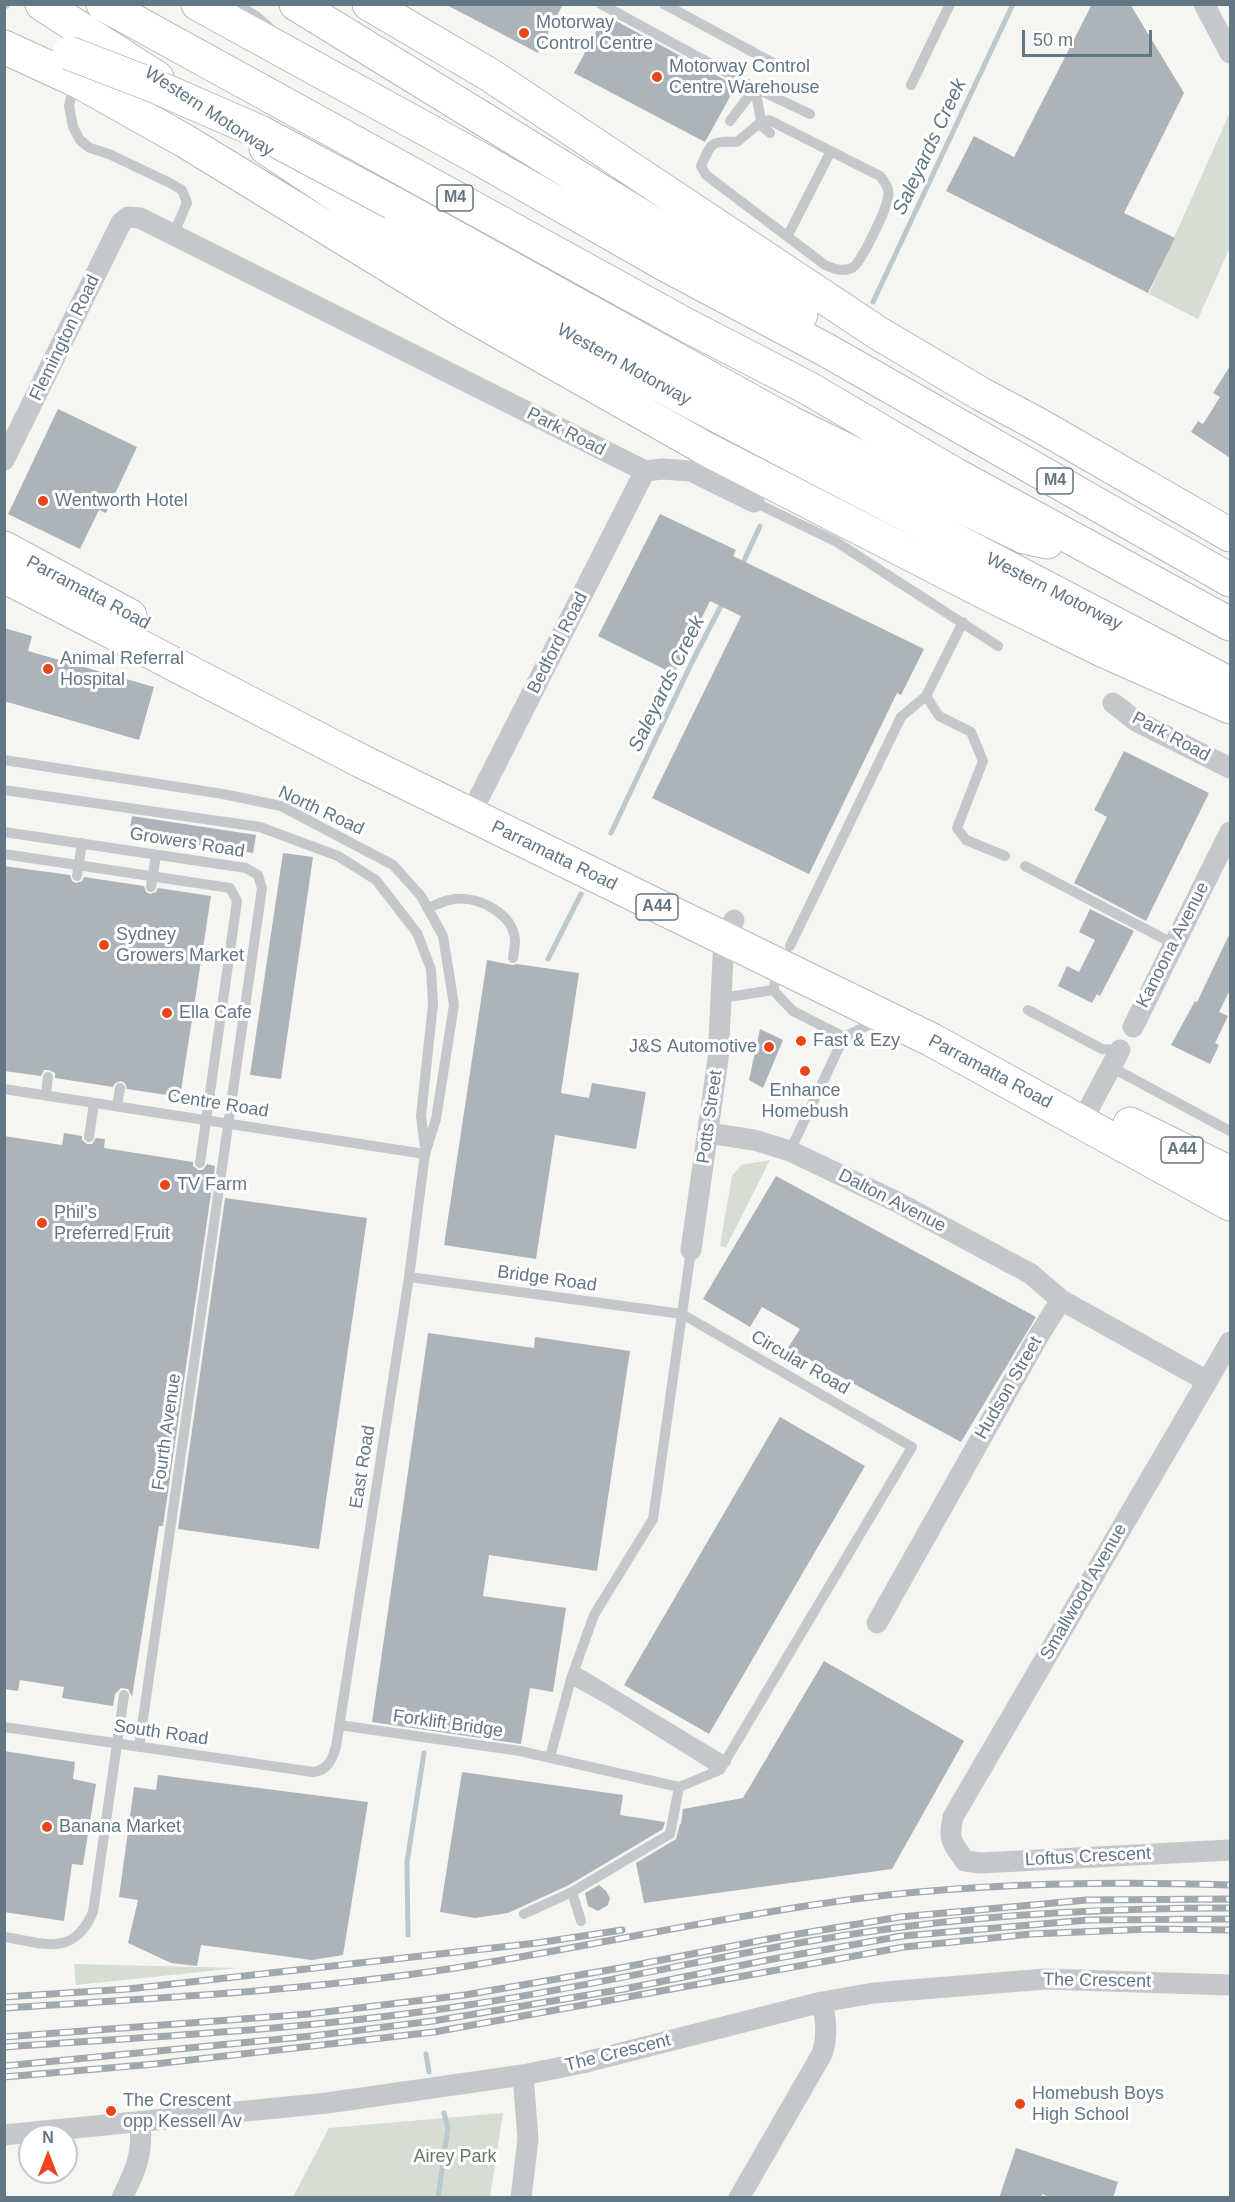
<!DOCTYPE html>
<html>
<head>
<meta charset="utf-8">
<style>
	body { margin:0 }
	#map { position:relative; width:1235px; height:2202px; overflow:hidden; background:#f5f5f1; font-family:Helvetica,sans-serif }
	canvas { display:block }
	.frame { position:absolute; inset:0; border:6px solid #637684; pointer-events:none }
	.north { position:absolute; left:18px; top:2124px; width:60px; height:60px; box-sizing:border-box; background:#fff; border:2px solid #c1c8ce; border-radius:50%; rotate:0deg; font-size:16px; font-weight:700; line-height:24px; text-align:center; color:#637684 }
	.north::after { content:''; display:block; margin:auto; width:21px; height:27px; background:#eb461b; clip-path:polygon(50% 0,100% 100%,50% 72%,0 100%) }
	.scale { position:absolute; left:1022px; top:30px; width:130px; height:27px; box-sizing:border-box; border:3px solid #637684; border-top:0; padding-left:8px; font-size:18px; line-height:21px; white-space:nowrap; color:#637684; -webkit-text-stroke:4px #fff; paint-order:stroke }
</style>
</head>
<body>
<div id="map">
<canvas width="1235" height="2202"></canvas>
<div class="frame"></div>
<div class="north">N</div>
<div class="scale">50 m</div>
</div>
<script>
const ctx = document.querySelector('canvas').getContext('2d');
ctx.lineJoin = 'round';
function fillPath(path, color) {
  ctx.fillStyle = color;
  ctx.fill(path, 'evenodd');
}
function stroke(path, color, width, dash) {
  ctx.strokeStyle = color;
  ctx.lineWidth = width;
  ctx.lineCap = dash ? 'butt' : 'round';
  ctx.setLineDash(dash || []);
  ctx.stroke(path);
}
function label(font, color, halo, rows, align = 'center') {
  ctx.font = font + ' Helvetica,sans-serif';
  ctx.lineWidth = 6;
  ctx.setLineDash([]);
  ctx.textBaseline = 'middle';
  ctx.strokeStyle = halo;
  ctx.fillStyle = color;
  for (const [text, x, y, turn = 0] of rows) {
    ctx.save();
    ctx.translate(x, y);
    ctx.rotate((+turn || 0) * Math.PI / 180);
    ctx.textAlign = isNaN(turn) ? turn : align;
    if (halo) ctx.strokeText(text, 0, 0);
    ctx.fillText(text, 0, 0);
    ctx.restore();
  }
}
fillPath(new Path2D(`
	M1230 112V247L1198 319 1149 294Z
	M770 1160 726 1247 720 1246 732 1176 741 1165Z
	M74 1964 238 1968 76 1985Z
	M503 2113 490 2197H293L329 2128Z`), '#d6ddd2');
stroke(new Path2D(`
	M5 4 7 6
	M873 302 1013 4
	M742 565 760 526
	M611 833 692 662 724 600
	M548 959 581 894
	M408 1935 407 1862 424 1753
	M426 2054 429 2072
	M438 2198 448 2127 444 2113`), '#bbc8cc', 5);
fillPath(new Path2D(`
	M445 4H563L538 53Z
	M1092 4H1130L1184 93 1124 213 1175 238 1148 293 946 191 974 136 1014 157Z
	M605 15 736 86 705 142 574 73Z
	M1230 366V458L1191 432 1198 421 1203 424 1220 397 1213 393Z
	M58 409 137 447 106 513 99 510 80 549 8 514Z
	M660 514 736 550 733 556 924 649 901 695 897 693 809 874 652 798 741 616 710 601 674 674 598 636Z
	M4 628 32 636 28 651 154 687 139 740 4 701Z
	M1124 751 1209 793 1146 921 1074 883 1107 817 1094 810Z
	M132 816 256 835 253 853 129 834Z
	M283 853 313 857 281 1079 250 1075Z
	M4 866 70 875 72 881 76 883 82 881 84 877 144 886 146 892 150 894 156 892 158 888 211 896 180 1097 127 1089 125 1083 121 1081 115 1083 113 1087 55 1078V1073L49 1070H44L41 1076 4 1071Z
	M1090 909 1134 931 1100 996 1097 994 1092 1003 1058 986 1067 966 1079 972 1095 940 1079 932Z
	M1230 933V990L1219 1012 1228 1016 1215 1043 1219 1045 1210 1064 1171 1045 1195 1001 1197 1002Z
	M487 960 512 965 517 964 579 973 561 1093 589 1098 592 1083 646 1092 636 1149 555 1135 536 1259 444 1245Z
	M760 1029 783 1040 763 1088 749 1080Z
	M64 1133 82 1136V1140L87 1144H92L96 1138 105 1139 104 1148 193 1162V1166L198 1170H203L207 1164 215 1166 163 1526H159L132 1697 128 1689 121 1688 115 1694 113 1706 62 1698 64 1687 20 1680 18 1691 4 1689V1136L62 1145Z
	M776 1176 1036 1317 961 1442 788 1348 800 1329 762 1307 750 1327 703 1299Z
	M225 1198 367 1218 319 1549 178 1529Z
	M428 1333 534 1348 535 1337 630 1351 597 1571 489 1555 483 1596 566 1608 553 1692 530 1688 521 1744 372 1722Z
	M780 1417 865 1466 709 1734 624 1685Z
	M824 1661 964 1741 892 1869 644 1903 636 1863 676 1839 680 1824H681L683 1809 743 1798Z
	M4 1751 75 1762 73 1779 96 1784 83 1865 72 1864 64 1921 4 1912Z
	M462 1772 623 1795 620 1815 665 1822 663 1829 569 1885 508 1913 475 1918 440 1912Z
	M158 1775 368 1802 343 1955 312 1960 201 1945 197 1966 171 1963 128 1943 138 1900 119 1897 134 1787 156 1790Z
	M599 1885 606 1891 610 1898 608 1905 598 1911 588 1906 585 1893Z
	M1016 2148 1118 2182 1113 2198H1054L1042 2194 1041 2198H999Z`), '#acb4b9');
const highway = new Path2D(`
	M42 4 157 78
	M103 4 688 326 808 388 954 474 1230 624
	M198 4 473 155 666 265 826 350 1230 580
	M296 4 801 314
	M369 4 490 75 878 333 981 394 1039 425 1230 535
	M4 47 80 82 185 141 466 313 708 450 992 596 1102 650 1230 707
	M266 148 403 239 461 274 560 330 693 403 1230 684
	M393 203 791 423 1024 537 1047 542
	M4 548 130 616
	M4 576 361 761 932 1040 1230 1204
	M1130 1124 1230 1173`);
stroke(highway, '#b7babd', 35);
stroke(new Path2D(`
	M236 4 256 16 270 28
	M601 4 755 88 810 114
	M664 4 775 64
	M77 85 72 93 69 106 73 127 80 140 90 148 109 154 170 183 182 190 187 203 173 235
	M911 85 950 4
	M755 88 762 126 770 133
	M769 120 880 176C885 182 890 190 888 197 887 208 861 264 852 268 842 272 834 269 825 265L706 175 701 166C712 142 710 141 737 142L761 122Z
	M730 121 755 88
	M788 235 831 151
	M754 502 835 541 998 646
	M926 696 939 716 971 732 983 761 957 828 966 840 1005 856
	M4 760 223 794 281 806 393 865 421 896 443 936 454 1005 436 1119 425 1154 409 1277 336 1747C332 1760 328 1770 313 1772L4 1727
	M4 790 260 827 338 856 376 880 417 933 431 969 433 1004 421 1116 425 1148
	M4 832 246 868 258 875 262 888 139 1747
	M4 854 230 888 237 901 200 1163
	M1025 866 1174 944
	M77 876 82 843
	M151 887 156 855
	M427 908C436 905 445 900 454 899 478 896 513 913 515 940 515 945 514 952 513 958
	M790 946 901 717 926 696 963 622
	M779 970 773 990 793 1011 844 1037 879 1020
	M722 998 773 990
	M1028 1010 1102 1049 1120 1050
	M1111 1067 1230 1131
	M4 1089 425 1154
	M46 1095 48 1077
	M117 1106 120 1088
	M89 1137 94 1103
	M790 1151 844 1037
	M409 1277 682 1314 691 1250
	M574 1670 726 1762
	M339 1725 520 1751 679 1787
	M550 1757 571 1679 594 1615 653 1519 682 1314 912 1447 720 1770 609 1700 571 1679
	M572 1892 581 1921
	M524 1914 572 1892 670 1834 679 1787 720 1770
	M4 1937C44 1943 73 1958 93 1912L124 1695`), '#c5c8cb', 10);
stroke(new Path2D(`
	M1204 4 1230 53
	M4 460 121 223 128 217 140 218 645 471 663 469 691 471 754 502
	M1113 703 1136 721 1230 768
	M470 815 645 471
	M1133 1027 1230 832
	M1082 1121 1120 1050
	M708 1133 754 1140 790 1151 897 1202 1031 1274 1061 1300 1207 1381
	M691 1250 718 1059 724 939 734 920
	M1230 1342 953 1817C948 1840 952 1843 965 1861L981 1863 1230 1850
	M877 1623 1038 1337 1061 1300
	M4 2135 327 2103 523 2075 582 2063 822 2002 874 1993 1045 1979 1230 1985
	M122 2198C136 2170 143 2154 140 2123
	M521 2198 528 2139 523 2075
	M739 2198 822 2054C828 2036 826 2020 822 2002`), '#c5c8cb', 21);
stroke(highway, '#fff', 33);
const rail = new Path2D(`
	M4 1997 128 1989 537 1943 622 1930
	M4 2008C155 1998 307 1991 455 1968 586 1947 715 1918 847 1900 974 1883 1103 1881 1230 1885
	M4 2037 309 2014 465 1995 620 1968 774 1938 900 1917 1087 1900 1230 1899
	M4 2047C159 2036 315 2029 468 2005 614 1983 756 1946 902 1927 1012 1913 1120 1908 1230 1908
	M4 2066 312 2036 433 2021 624 1989 778 1958 902 1936 1088 1920 1230 1919
	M4 2077 155 2064 434 2032 904 1947 1031 1934 1150 1929 1230 1930`);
stroke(rail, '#a2a9ae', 7);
stroke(rail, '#fff', 4.5, [14]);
const highwayBridge = new Path2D(`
	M69 53 152 85 260 132 393 203`);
stroke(highwayBridge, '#b7babd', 35, []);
stroke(highwayBridge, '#fff', 33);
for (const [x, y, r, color] of [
	[524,33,6,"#eb461b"],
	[657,77,6,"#eb461b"],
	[43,501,6,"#eb461b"],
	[48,669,6,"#eb461b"],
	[104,945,6,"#eb461b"],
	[167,1013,6,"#eb461b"],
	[801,1041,6,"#eb461b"],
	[769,1047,6,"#eb461b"],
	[805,1071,6,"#eb461b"],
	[165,1185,6,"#eb461b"],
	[42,1223,6,"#eb461b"],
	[47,1827,6,"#eb461b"],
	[1020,2104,6,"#eb461b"],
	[111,2111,6,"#eb461b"]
]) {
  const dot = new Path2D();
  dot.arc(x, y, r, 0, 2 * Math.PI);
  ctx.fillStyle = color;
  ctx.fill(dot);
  stroke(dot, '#fff', 2);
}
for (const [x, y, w] of [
	[455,198,36],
	[1055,481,36],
	[657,907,42],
	[1182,1150,42]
]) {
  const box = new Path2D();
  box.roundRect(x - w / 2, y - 13, w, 26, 4.5);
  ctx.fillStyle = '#fff';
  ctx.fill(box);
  stroke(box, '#637684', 1.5);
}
label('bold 16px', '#637684', null, [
	["M4",455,198],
	["M4",1055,481],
	["A44",657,907],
	["A44",1182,1150]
]);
label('18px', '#637684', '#fff', [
	["Motorway",536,23],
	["Control Centre",536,44],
	["Motorway Control",669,67],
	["Centre Warehouse",669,88],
	["Wentworth Hotel",55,501],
	["Animal Referral",60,659],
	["Hospital",60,680],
	["Sydney",116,935],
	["Growers Market",116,956],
	["Ella Cafe",179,1013],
	["Fast & Ezy",813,1041],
	["J&S Automotive",757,1047,"right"],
	["Enhance",805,1091,"center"],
	["Homebush",805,1112,"center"],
	["TV Farm",177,1185],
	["Phil’s",54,1213],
	["Preferred Fruit",54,1234],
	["Banana Market",59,1827],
	["Homebush Boys",1032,2094],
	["High School",1032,2115],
	["The Crescent",123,2101],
	["opp Kessell Av",123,2122]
], 'left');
label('18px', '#637684', '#fff', [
	["Western Motorway",209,112,33],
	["Flemington Road",65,338,-64],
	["Western Motorway",624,365,29],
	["Park Road",566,432,27],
	["Western Motorway",1054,592,27],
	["Parramatta Road",88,593,28],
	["Bedford Road",558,643,-63],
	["Park Road",1171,737,28],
	["North Road",321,811,25],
	["Growers Road",187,843,9],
	["Parramatta Road",554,856,26],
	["Kanoona Avenue",1173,945,-63],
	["Parramatta Road",990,1072,28],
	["Centre Road",218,1104,9],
	["Potts Street",710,1117,-82],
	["Dalton Avenue",892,1201,27],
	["Bridge Road",547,1279,8],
	["Circular Road",800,1363,30],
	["Hudson Street",1009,1388,-60],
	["Fourth Avenue",167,1432,-82],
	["East Road",363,1467,-81],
	["Smallwood Avenue",1084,1592,-60],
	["Forklift Bridge",448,1724,8],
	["South Road",161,1733,8],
	["Loftus Crescent",1088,1857,-3],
	["The Crescent",1097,1981,1],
	["The Crescent",618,2053,-14]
]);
label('18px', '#677b62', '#fff', [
	["Airey Park",455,2157]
]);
label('italic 20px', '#5e7881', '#fff', [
	["Saleyards Creek",930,147,-65],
	["Saleyards Creek",667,684,-64]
]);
</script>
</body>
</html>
